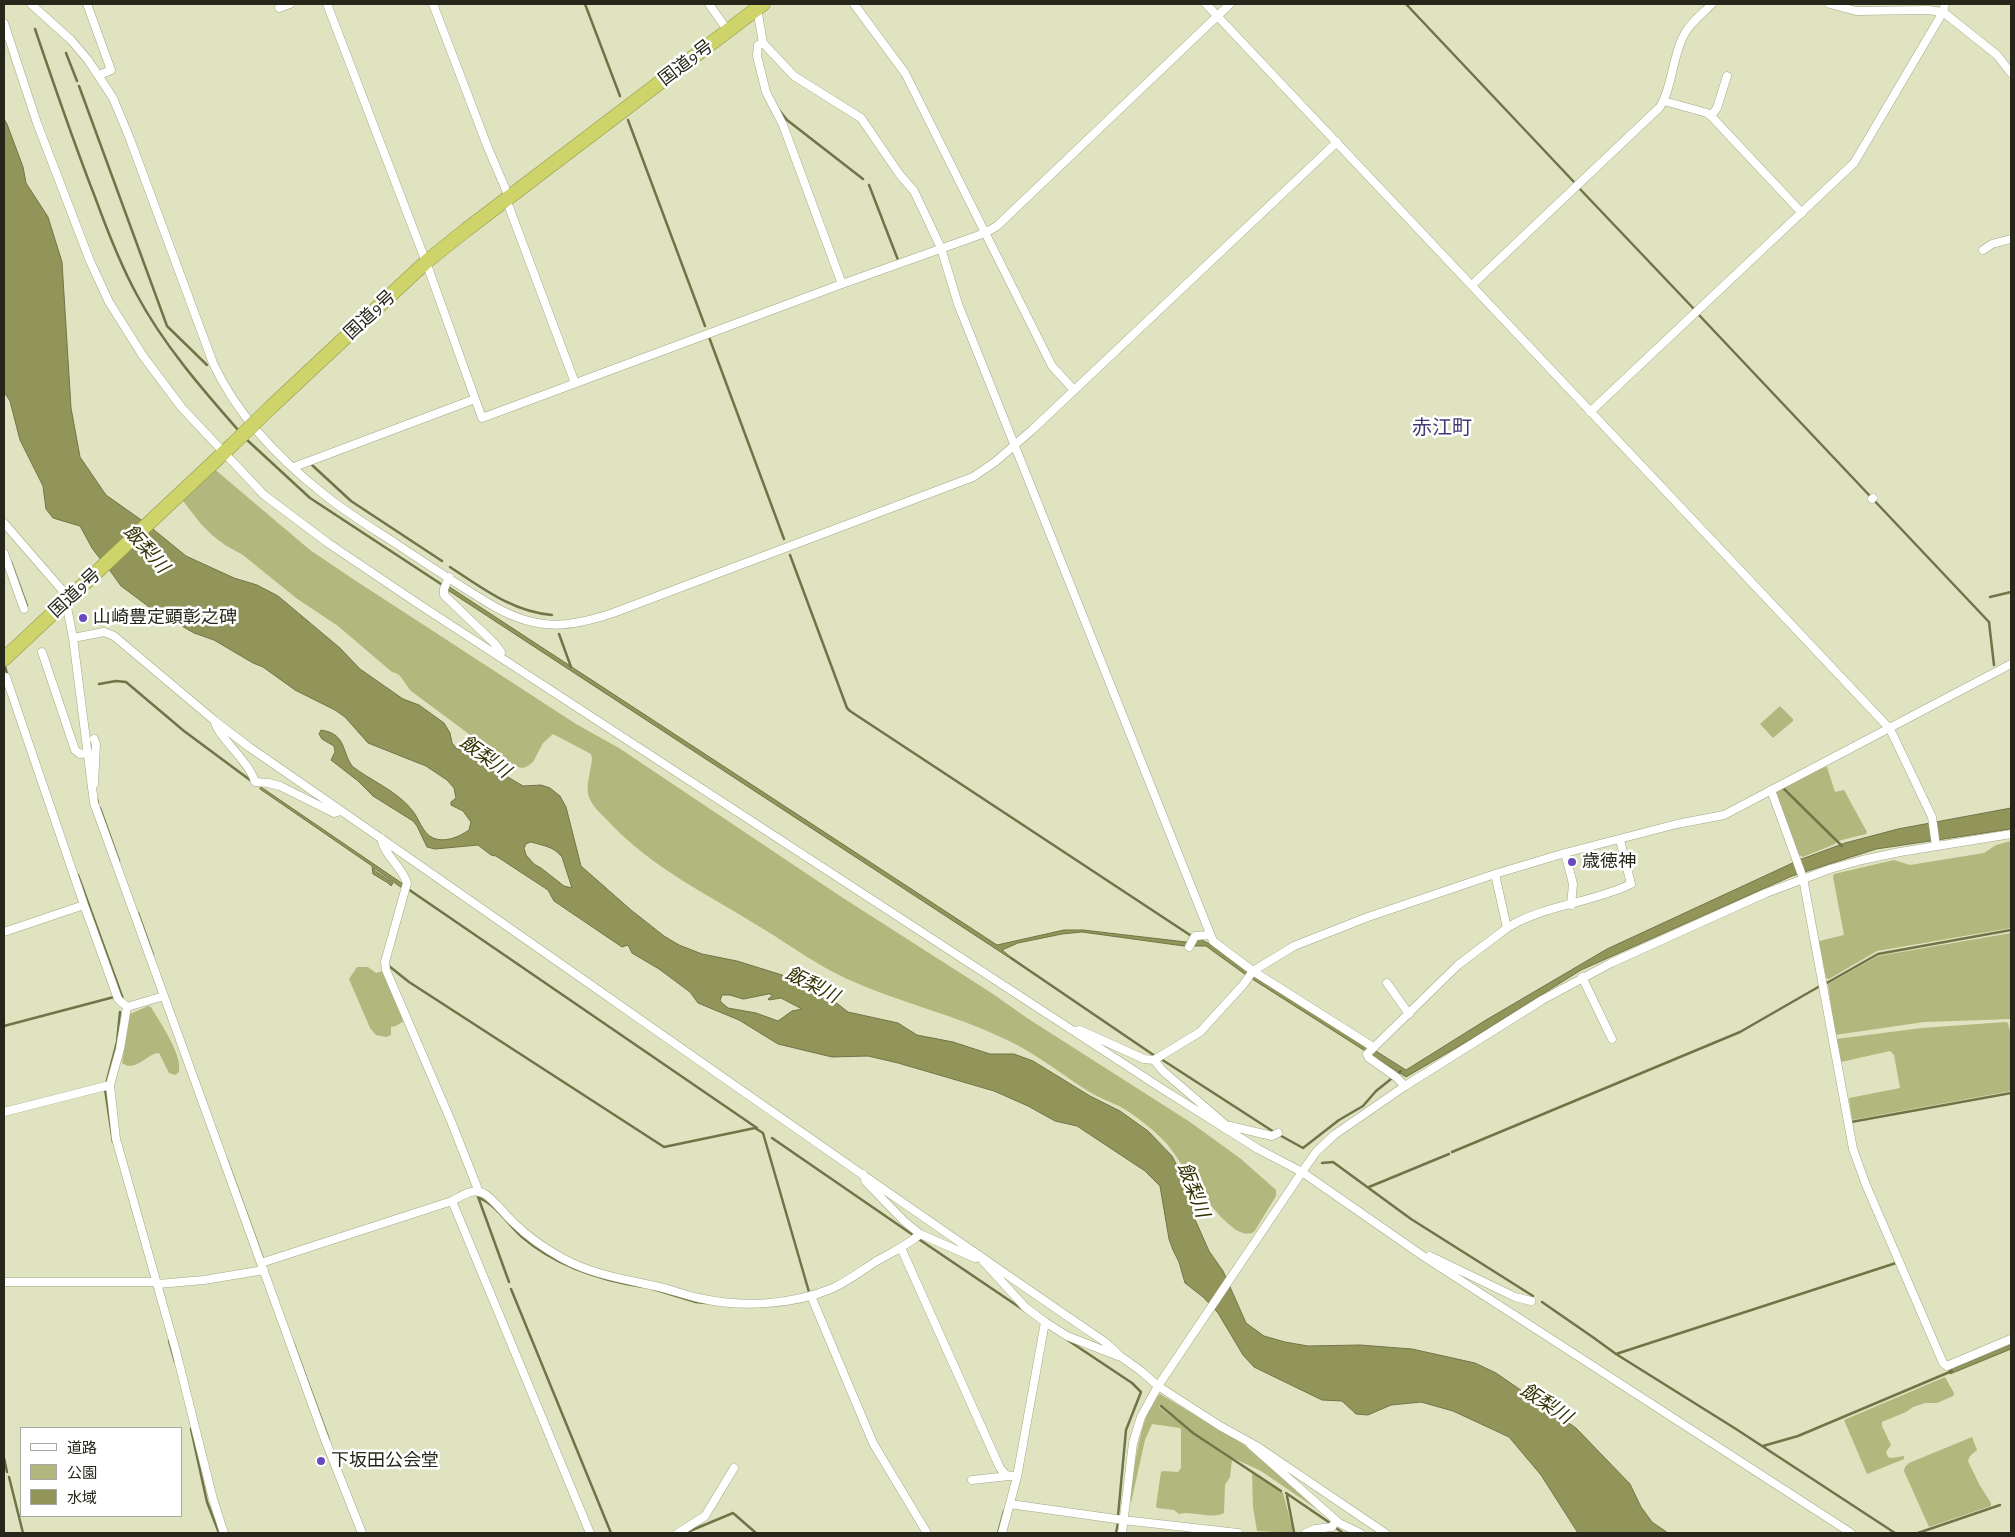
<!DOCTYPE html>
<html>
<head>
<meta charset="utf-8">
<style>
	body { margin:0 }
	#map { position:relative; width:2015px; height:1537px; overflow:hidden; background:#dfe3c0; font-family:"Alegreya Sans","Noto Sans JP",sans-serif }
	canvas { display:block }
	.frame { position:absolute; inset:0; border:5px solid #26271a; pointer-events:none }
	.legend { position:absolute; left:20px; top:1427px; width:162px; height:90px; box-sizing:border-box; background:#fff; border:1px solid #a8a9a3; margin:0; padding:6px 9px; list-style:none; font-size:15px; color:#26271a }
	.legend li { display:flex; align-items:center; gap:10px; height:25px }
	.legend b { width:25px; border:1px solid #a8a9a3 }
</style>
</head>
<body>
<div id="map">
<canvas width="2015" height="1537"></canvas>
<div class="frame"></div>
<ul class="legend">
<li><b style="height:6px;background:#fff"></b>道路</li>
<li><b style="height:14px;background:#b2b77d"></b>公園</li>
<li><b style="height:14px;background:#919559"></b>水域</li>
</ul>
</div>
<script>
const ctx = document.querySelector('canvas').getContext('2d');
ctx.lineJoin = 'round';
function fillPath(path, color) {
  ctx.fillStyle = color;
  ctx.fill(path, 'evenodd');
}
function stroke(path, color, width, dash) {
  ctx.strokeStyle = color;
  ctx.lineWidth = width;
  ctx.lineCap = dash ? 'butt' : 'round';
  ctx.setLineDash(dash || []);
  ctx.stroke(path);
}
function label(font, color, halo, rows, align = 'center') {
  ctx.font = font + ' "Alegreya Sans","Noto Sans JP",sans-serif';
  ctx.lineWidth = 5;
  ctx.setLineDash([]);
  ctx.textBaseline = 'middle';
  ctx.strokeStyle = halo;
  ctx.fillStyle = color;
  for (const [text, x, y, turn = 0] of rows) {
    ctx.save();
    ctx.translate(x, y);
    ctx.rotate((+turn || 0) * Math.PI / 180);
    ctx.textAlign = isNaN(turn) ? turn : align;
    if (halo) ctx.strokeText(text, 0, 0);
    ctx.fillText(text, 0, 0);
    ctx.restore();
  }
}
fillPath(new Path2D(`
	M212 467 310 550 353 579 576 724 619 748 840 896 993 994 1027 1018 1190 1122 1241 1159 1276 1190V1196L1254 1232C1229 1247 1181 1159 1166 1143 1153 1129 1135 1115 1119 1106 1108 1101 1098 1097 1088 1091 1061 1074 1034 1052 1005 1039 953 1014 897 1002 845 978 817 965 791 946 765 930 711 896 651 868 608 821 601 814 592 806 589 797 585 787 591 770 592 759L591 754 553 734 543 743 533 762 528 766 523 768 512 766 411 691C404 684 403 674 392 672L338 626 296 598 243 555 225 545 212 535 201 524 180 497Z
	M1780 706 1793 719V721L1773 738 1760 724Z
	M1825 767H1827L1835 792 1844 790 1867 832 1866 834 1838 841 1803 806V805H1801L1784 788V786Z
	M1781 788 1836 841 1835 844 1803 857 1799 855 1774 793Z
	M2011 841V928L1877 951 1829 979 1826 978 1819 941 1844 935 1833 877 1834 874 1894 860 1910 865 1984 853 1996 845Z
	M2011 933V1019L1924 1022 1835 1035 1828 984 1878 956Z
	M357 967H368L376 973 383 971 404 1021 396 1026 391 1027V1035L386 1037 376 1035 370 1028 349 979Z
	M148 1006 151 1007C160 1023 182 1053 179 1072L175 1075 169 1073 159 1053C147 1053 136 1073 122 1063L130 1014Z
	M2006 1022 2008 1023 2011 1035V1091L1852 1120 1849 1098 1900 1088 1894 1055 1890 1051 1841 1062 1839 1060 1836 1039 1922 1028Z
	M1945 1377 1954 1393 1953 1396 1937 1403H1925L1913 1407 1906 1412 1882 1422V1426L1891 1445 1886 1452 1888 1457 1892 1458 1904 1456V1459L1867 1474 1844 1420Z
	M1160 1394 1243 1444 1324 1514 1261 1471 1233 1458 1193 1432 1161 1405 1159 1407 1193 1434 1232 1460 1230 1477 1225 1485 1224 1513C1211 1520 1192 1510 1179 1514L1174 1510 1157 1508 1156 1506 1161 1472 1163 1471 1178 1472 1181 1468V1430L1180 1428 1152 1424 1145 1440 1131 1503C1131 1480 1141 1408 1160 1394Z
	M1972 1437 1977 1450 1970 1456 1968 1461 1979 1484 1991 1503V1506L1929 1527 1904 1471 1905 1467 1909 1463Z
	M1252 1472 1283 1493 1293 1531 1291 1533 1257 1531 1253 1507Z`), '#b2b77d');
const water = new Path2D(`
	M4 119 7 124 23 167 26 183 48 217 62 262 71 408 80 457 106 495 147 524 104 564 92 548 80 526 53 518 46 509 43 486 20 440 10 401 4 392Z
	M148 525 186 556 234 578 257 585 278 596 340 648 360 669 403 699 419 705 444 723 450 733 452 743 457 749 469 750 481 754 496 770 523 786 541 785 550 788 560 796 566 807 581 866 631 910 664 936 679 945 702 954 737 961 782 975 829 997 848 1012 898 1023 917 1035 953 1042 990 1054H1014L1033 1061 1090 1096 1120 1111 1148 1131 1172 1156 1183 1177 1189 1193 1193 1215 1209 1251 1223 1271 1246 1323 1264 1336 1285 1342 1308 1346 1360 1345 1412 1349 1475 1363 1496 1373 1576 1428 1630 1484 1641 1507 1652 1522 1668 1533H1578L1541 1475 1509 1437 1453 1411 1421 1402 1391 1405 1368 1415 1356 1414 1342 1401 1322 1400 1254 1367 1243 1355 1218 1313 1203 1297 1185 1283 1179 1262 1173 1250 1169 1239 1160 1186 1145 1171 1077 1126 1055 1121 1028 1106 994 1091 898 1063 868 1056 832 1057 778 1044 739 1020 698 1003 690 992 659 969 632 953 628 945 622 947 554 901 548 890 496 856 491 855 478 845 435 849 427 847 417 826 413 821 373 796 358 781 331 760 335 752 334 746 322 739 319 734 321 730C346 734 341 749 352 766 371 781 396 790 412 810 419 818 422 833 433 838 445 843 459 837 469 830L471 822 463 811 451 805V802L456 798 454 788 447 780 426 766 368 743 345 717 335 710 295 690 263 667 253 663 214 640 194 633 152 609 121 586 106 565ZM531 842C544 846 553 846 562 857L572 888 564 886 541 868 534 864 526 855 524 848 526 844ZM769 994 773 995 768 999 769 1000 781 998 802 1009 792 1011 778 1021 756 1013 728 1008 720 1001 722 995H730L743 999Z
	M448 586 997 945 1064 930H1083L1186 942H1192L1197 938 1208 943 1239 965 1406 1070 1486 1020 1607 949 1799 860 1845 843 1898 829 2011 808V829L1876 849 1792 876 1581 970 1473 1038 1406 1077 1246 975 1206 946H1184L1082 932 1062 934 1018 943 1002 950 1022 966 446 589Z
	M261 787 403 884 405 886 402 888 374 868V870L393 883 391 886 388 883 373 874 372 866 260 789Z
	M2011 1345V1349L1950 1374 1949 1371Z`);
fillPath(water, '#919559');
stroke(water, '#717446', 1);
stroke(new Path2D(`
	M585 4 620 96
	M1406 4 1574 182
	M35 29C54 85 73 141 95 197 107 230 120 264 137 295 163 344 202 389 239 431
	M66 53 77 81
	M79 86 167 326 207 365
	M779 110 787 120 863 179
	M628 120 705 326
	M869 185 898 260
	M1579 188 1694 309
	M1699 315 1989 622 1994 665
	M709 337 784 539
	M246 439 310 498 444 586
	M312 465 351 501 442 561
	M790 555 847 708 850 711 1193 937
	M11 562 27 606
	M450 567C482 588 513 612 552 615
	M1990 597 2011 592
	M559 634 571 667
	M4 663 8 677
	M99 684 116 681 126 682 184 731 250 780
	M1782 787 1842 846
	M97 799 98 803
	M100 808 119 861
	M78 875 123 999
	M408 889 757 1128
	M138 913 153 955
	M1011 958 1155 1056
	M389 966 409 982 664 1147 755 1128 763 1133 809 1292
	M1825 984 1878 954 2011 930
	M4 1026 114 997
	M1161 1059 1274 1132 1303 1148 1339 1120 1363 1106 1376 1091 1401 1071
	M106 1084 117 1042 120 1012
	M105 1089 113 1142
	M1851 1122 2011 1093
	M772 1138 913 1235
	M1452 1152 1740 1032 1820 986
	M227 1160 263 1259
	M1322 1163 1333 1162 1411 1219 1533 1296
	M1369 1187 1449 1154
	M477 1194 509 1282
	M479 1198C496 1204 508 1225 522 1237 556 1266 599 1280 643 1287
	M920 1240 1025 1311
	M511 1289 611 1533
	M653 1289 696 1302 705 1303
	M1542 1302 1594 1338 1616 1354 1736 1429 1895 1533
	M1066 1339 1132 1383 1141 1392 1126 1430 1118 1516
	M169 1341 175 1362
	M293 1342 329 1440
	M1616 1354 1896 1263
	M1161 1406 1193 1433 1281 1491
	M191 1429 207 1502 219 1533
	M1763 1446 1798 1436 1952 1371
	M4 1458 7 1472
	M9 1477 23 1533
	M1286 1493 1330 1523
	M1287 1496 1294 1532
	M1336 1528 1343 1533
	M685 1533 733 1513 756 1533
	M998 1533 1004 1511
	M1116 1533 1118 1523
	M1918 1533 2000 1505`), '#717446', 2.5);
const street = new Path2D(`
	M31 4 71 40 88 60 113 98 130 139 213 363C237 415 281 461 326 496 347 513 372 528 395 543 428 565 461 587 495 607 538 631 568 628 613 613L973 477 995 462 1032 430 1337 142
	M87 4 111 70 99 75
	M327 4 426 262 482 418 842 284 985 233 997 226 1230 4
	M433 4 488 148 509 197
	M709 4 728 31
	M854 4 905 73 1052 366 1074 390
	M1206 4 1890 729 1932 817 1936 846
	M1830 4 1856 11 1928 10 1943 12 1997 55 2011 73
	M279 8 290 4
	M757 8 763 43 794 76 861 118 900 175 914 191 941 248 958 304 1213 941 1253 971 1373 1047
	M4 23 37 123 90 261 109 302 143 356 182 408 264 495 328 543 417 603 1164 1090 1258 1149 1302 1172 1423 1256 1851 1533
	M763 43 758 45 757 56 766 92 783 125 842 284
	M1664 101 1707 113 1711 116 1802 213
	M1711 116 1717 108 1727 76
	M506 199 575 383
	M1983 250 1992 244 2011 239
	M1472 285 1660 107C1673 86 1672 55 1685 33 1691 22 1703 13 1712 4
	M1590 412 1854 163 1943 12 1945 4
	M294 467 475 399
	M1872 499 1873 498
	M4 523 69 598
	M4 553 24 609
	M449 577 444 589V595L494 643 501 652 500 656
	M66 602 73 638 94 803 324 1437 362 1533
	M73 638 104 632 114 636 215 721 249 747C535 944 818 1146 1105 1342L1120 1356 1141 1371 1158 1386 1220 1426 1258 1447 1385 1533
	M42 652 75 750 80 754 87 753
	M6 677 84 905
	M215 721C215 734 250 762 255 782L268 783 280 786 334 813 341 811
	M94 784 96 744 94 739
	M1771 790 1803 878 1853 1149 1866 1185 1943 1363 1947 1366 2011 1339
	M381 838C384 855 402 867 407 883L385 962 386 970 451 1121 479 1192
	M1565 853 1573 884 1571 905
	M1507 928C1543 905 1592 903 1631 884L1620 840
	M4 932 84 905 118 999 127 1007
	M1189 947 1195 936 1210 935
	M1582 977 1612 1039
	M1387 983 1409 1014
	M164 996 127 1007 120 1049 110 1085 116 1139 176 1351 213 1499 224 1533
	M1076 1031 1080 1030 1144 1059 1154 1060 1200 1032 1243 985 1253 971 1294 946 1368 917 1495 874 1565 853 1677 824 1724 815 2011 664
	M1154 1060 1163 1071 1227 1126
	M1405 1086 1396 1077 1369 1058 1367 1054 1458 965 1507 928 1495 874
	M4 1112 110 1085
	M1225 1129 1227 1126H1230L1272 1136 1278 1133
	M863 1174 866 1182 904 1221 920 1234 975 1258 981 1257
	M452 1201 590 1533
	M901 1248 1000 1468 1006 1475 1017 1477
	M1430 1256 1515 1297 1531 1301
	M983 1261 1025 1307 1045 1322 1067 1336 1118 1356
	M261 1263 452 1201C461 1196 472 1188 483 1193 494 1199 504 1214 513 1222 527 1236 544 1248 562 1258 591 1274 623 1279 655 1286 670 1289 684 1295 699 1298 741 1308 793 1305 833 1288 848 1281 861 1271 875 1262 890 1253 907 1246 920 1234
	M4 1282H157
	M158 1284 204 1280 264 1270
	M811 1296 873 1443 927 1533
	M1251 1445 1339 1523 1360 1533
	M972 1480 1009 1476
	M1010 1504 1123 1520 1238 1533
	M678 1533 705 1516 734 1468
	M1002 1533 1017 1477 1045 1322
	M1122 1533 1133 1443 1141 1417 1158 1386 1302 1172 1316 1152 1334 1135 1405 1086 1542 1000 1611 963 1766 893 1830 869 1862 860 1900 852 2011 834
	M1306 1533 1315 1529 1332 1527 1336 1520`);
const highway = new Path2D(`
	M271 407 426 262 466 230 763 4
	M4 659 232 445`);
stroke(street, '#a4a787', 9);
stroke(highway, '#93974e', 15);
stroke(street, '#fff', 8);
stroke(highway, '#ced36a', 14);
const highwayBridge = new Path2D(`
	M232 445 271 407`);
stroke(highwayBridge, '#93974e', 15, []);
stroke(highwayBridge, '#ced36a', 14);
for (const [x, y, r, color] of [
	[83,618,5,"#6a48c0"],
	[1572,862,5,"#6a48c0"],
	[321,1461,5,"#6a48c0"]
]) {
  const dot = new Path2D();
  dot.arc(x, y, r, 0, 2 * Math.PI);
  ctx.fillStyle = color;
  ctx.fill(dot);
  stroke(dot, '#fff', 2);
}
label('18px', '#26271a', '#fff', [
	["国道9号",686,63,-37],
	["国道9号",370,315,-43],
	["国道9号",75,593,-43]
]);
label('18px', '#26271a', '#fff', [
	["山崎豊定顕彰之碑",93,618],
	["歳徳神",1582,862],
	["下坂田公会堂",331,1461]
], 'left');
label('italic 19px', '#323302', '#fff', [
	["飯梨川",146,549,48],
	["飯梨川",485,757,36],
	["飯梨川",812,985,27],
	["飯梨川",1193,1190,69],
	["飯梨川",1546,1404,33]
]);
label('20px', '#463875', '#fff', [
	["赤江町",1442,428]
]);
</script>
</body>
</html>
